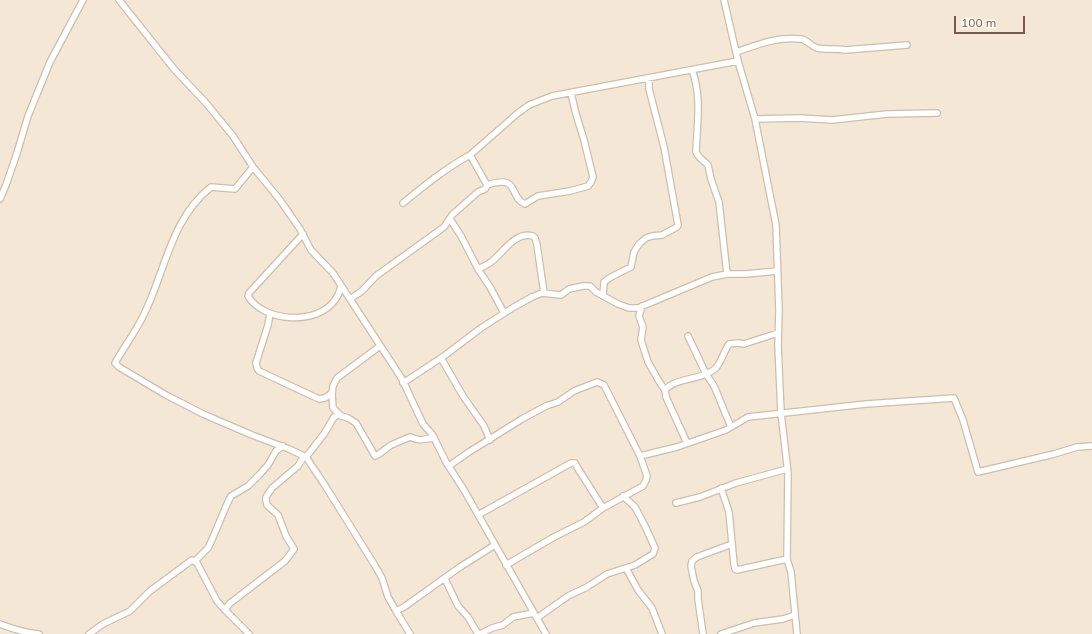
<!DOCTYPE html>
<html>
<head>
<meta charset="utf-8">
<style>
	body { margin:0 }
	#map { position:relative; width:1092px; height:634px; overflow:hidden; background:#fdf5e8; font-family:Mulish,sans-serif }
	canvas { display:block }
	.scale { position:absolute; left:954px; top:16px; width:71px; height:18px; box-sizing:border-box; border:2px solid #785c4b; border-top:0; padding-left:5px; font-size:12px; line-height:14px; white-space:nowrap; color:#785c4b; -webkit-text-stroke:3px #fff9ef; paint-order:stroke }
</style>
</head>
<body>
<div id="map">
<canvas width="1092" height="634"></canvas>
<div class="scale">100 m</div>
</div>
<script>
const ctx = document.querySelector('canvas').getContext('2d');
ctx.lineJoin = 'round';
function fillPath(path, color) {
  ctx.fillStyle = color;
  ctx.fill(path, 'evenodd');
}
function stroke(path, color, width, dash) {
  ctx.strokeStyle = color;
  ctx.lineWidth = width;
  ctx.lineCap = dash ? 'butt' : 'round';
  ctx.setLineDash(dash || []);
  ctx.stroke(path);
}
fillPath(new Path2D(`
	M0 0H1092V634H0Z`), '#f5e7d6');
const minor = new Path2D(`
	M119 0 174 69 206 103 233 136 253 167 280 200 300 229 311 250 333 273 402 379 423 424 432 434 446 462 464 490 546 634
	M724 0 738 61 755 119 776 225 779 310 778 345 781 413 788 473 787 559 791 572 797 634
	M736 52C757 45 778 36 801 39 807 40 811 46 817 48 826 50 836 48 845 50L907 45
	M692 70C702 96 697 125 696 152L699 157 708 165 711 179 719 202 727 274
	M755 119 800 118 832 120 887 114 937 113
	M253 167 235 189 211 187C172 218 166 267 146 310 138 329 125 345 115 363L119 367 166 395 203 414 252 435 289 449 306 457 326 487 374 564 382 578 388 597 396 611 404 607 460 567 495 545
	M487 185C521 174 508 197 525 204L538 196 570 191 588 186 591 182 593 177 584 140 576 114 571 93
	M0 199 6 185 17 153 28 116 50 62 83 0
	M403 203C424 186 446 168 470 155
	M450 219 461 236 478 269 490 287 504 313
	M303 234 249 293 248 296C263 322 317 326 335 300 338 296 340 291 341 286
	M478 269C483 267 487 265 491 262 503 253 515 231 533 236L535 238 537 245 544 293
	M603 295 604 282 611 277 631 267 634 252 639 244 646 238 652 236 662 235 677 227 678 225 664 147 649 89V78
	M350 299 362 291 376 276 444 227 452 215 478 192 485 189 487 185 470 155 518 113 529 105 552 96 738 61
	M642 306 639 316 643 327 641 340 648 362 660 383 665 390
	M270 314 268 325 256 363 257 368 259 371 319 399 325 398 332 393
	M688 336 706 374 714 386 731 427
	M380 346 337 378 333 386 332 394 333 408 341 416 348 418 356 423 375 456 379 454 391 445 410 437C419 441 424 440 434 437
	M441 358 463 396 484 426 490 440
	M403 383 444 356 481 328 514 307 532 297 542 293 561 295 569 289 583 286H590L596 292 618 304 629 308H638L712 277 727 274H746L777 271
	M687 443 666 397 665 390C676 377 700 381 715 369 721 363 724 351 729 344L738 343 744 344 778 333
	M640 456 677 447 726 430 748 417 866 404 954 398 963 420 978 472 1054 454 1077 447 1092 446
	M306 457 324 434 334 417 339 415
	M449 466 469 452 522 419 546 406 558 402 574 391 597 382 604 385 640 456 647 476 646 480 643 486 603 508
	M721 488 729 512 734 564 735 569 737 570 787 559
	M676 503 700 497 736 483 787 469
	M478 515 571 463H575L577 467 603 508 584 522 554 537 506 565
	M195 561 208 548 211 542 227 504 231 496 248 486 260 474 268 465 276 451 283 446
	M626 568 638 590 652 608 662 634
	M445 579 458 606 468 617 478 634
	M396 611 410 634
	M537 618 568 596 587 587 607 574 635 565 653 554 655 548 645 526 635 507 623 496
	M0 624C13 629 25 633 39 634
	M89 634 103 624 130 611 150 591 192 560 197 563 217 601 225 610
	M249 634 225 610 229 604 285 561 294 549 286 536 278 515 267 505 266 500V497L272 488 298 466 304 456
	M480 634 492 628 503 625 513 617 534 613
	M703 634 698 599V591L694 581 691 566 692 561 697 557 732 544
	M721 634 754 623 783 619 795 615`);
stroke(minor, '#cfbdad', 8);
stroke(minor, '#fff', 5.5);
</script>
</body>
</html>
